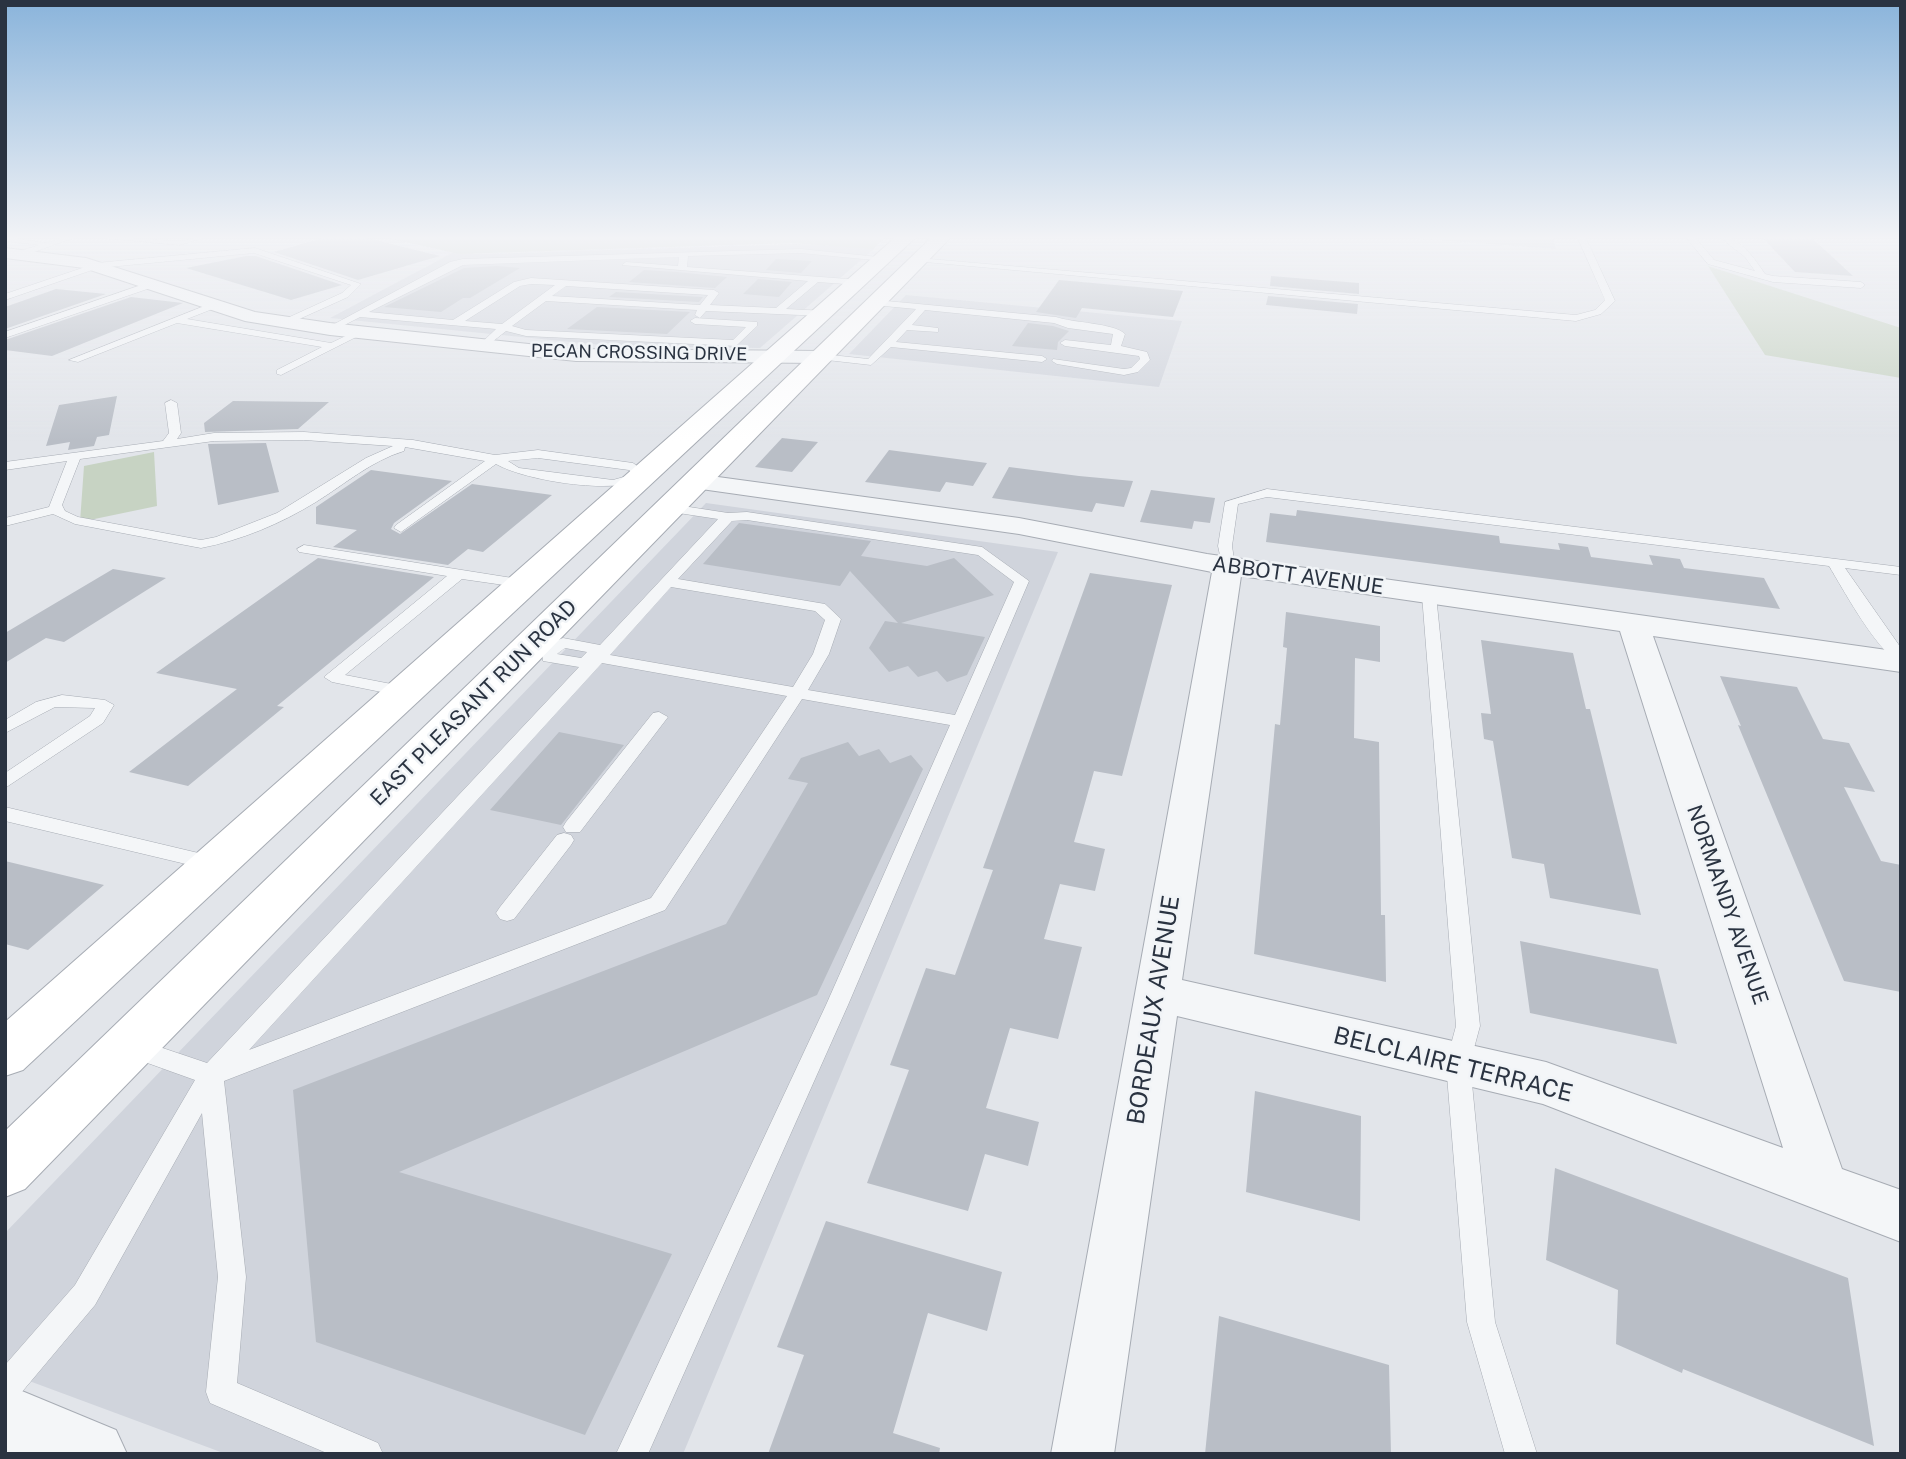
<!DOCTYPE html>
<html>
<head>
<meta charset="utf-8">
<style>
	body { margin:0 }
	#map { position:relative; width:1906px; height:1459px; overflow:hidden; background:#e2e5ea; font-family:"Public Sans",sans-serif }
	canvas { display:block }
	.frame { position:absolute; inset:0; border:7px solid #2a3341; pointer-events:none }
</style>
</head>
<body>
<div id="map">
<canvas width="1906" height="1459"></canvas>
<div class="frame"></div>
</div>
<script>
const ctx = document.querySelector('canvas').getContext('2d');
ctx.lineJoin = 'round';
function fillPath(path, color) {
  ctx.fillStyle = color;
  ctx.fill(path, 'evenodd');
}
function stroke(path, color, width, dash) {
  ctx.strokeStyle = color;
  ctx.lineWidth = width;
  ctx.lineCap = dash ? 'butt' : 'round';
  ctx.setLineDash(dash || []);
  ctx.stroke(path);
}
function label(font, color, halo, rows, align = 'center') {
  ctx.font = font + ' "Public Sans",sans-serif';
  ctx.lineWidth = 5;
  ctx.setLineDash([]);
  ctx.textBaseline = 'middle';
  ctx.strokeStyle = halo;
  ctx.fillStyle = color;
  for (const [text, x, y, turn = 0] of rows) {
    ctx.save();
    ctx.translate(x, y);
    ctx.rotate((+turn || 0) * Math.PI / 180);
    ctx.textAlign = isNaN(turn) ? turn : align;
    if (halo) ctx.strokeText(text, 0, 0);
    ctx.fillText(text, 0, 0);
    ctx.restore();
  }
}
fillPath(new Path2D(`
	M1381 236H1553L1556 249Z
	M795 244 876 247 760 348 612 346 330 318 454 252 484 254Z
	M906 295 1182 321 1159 387 849 354Z
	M706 503 1058 552 683 1454H226L5 1372V1233Z`), '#d0d4dc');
fillPath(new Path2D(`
	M378 236H887L873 249 791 243 459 254Z
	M1708 266 1901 328V378L1765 355Z
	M154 452 157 506 80 522 84 466Z`), '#c7d3c3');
fillPath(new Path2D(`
	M329 236H359L440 256 358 280 274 252Z
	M1761 236H1810L1853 276 1795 272Z
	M246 256H256L342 285 291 300 186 268Z
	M776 259 812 261 801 273 766 270Z
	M497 266 520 268 470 298H463L441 312 384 307 464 268Z
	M644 270 677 272 727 277 715 288 629 282Z
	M1271 276 1359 283V294L1270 286Z
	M758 279 792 282 779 297 743 294Z
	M1059 280 1183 291 1173 317 1082 308 1076 318 1036 312Z
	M56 289 106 294 5 329V307Z
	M616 292 703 297 699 302 609 297Z
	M1268 296 1358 304 1357 314 1266 305Z
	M131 297 183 303 52 356 5 350V340Z
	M597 307 690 312 667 334 567 329Z
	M1028 323 1053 326 1069 331 1058 342 1057 350 1012 346Z
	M117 396 109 435 97 437 94 446 68 450 70 442 46 446 59 405Z
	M233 401 329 402 298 429 205 432 204 423Z
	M782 438 818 442 792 472 755 467Z
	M266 443 279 492 218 505 208 444Z
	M889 450 987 463 973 486 946 482 940 492 865 482Z
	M1009 467 1079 476 1133 481 1124 507 1096 503 1092 512 992 498Z
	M371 470 452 481 394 523 391 529 400 534 472 484 552 495 483 552 468 549 448 565 333 547 357 530 316 524V507Z
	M1151 490 1215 498 1210 523 1194 521 1192 529 1140 522Z
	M1297 510 1499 536 1500 543 1560 550 1558 543 1588 547 1591 557 1653 565 1649 555 1680 559 1684 568 1764 578 1780 609 1266 542 1270 513 1296 516Z
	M739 523 871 541 861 556 927 566 954 558 994 595 901 623 985 637 967 675 947 682 937 671 918 677 908 666 889 672 869 648 885 621 898 623 850 571 840 586 703 564Z
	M318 558 434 577 277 706 284 707 188 786 129 772 237 689 156 673Z
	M113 569 166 578 64 642 46 638 5 663V633Z
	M1090 573 1172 585 1122 776 1094 771 1074 842 1105 849 1095 891 1060 884 1044 939 1082 947 1058 1039 1010 1028 986 1108 1039 1122 1028 1166 985 1154 968 1211 867 1183 909 1070 890 1065 926 968 955 975 993 870 983 868Z
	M1286 612 1380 626V662L1355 658 1354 738 1379 742 1381 915H1385L1386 982 1254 954 1275 724 1280 725 1287 648 1283 647Z
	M1481 640 1573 653 1586 709H1590L1641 915 1550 898 1544 864 1512 858 1493 741 1484 739 1481 713 1491 714Z
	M1720 676 1797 687 1823 739 1849 743 1875 792 1844 787 1881 861 1901 865V992L1844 981 1738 725 1741 726Z
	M559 732 624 745 561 825 490 810Z
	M848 742 859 756 879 749 890 763 911 755 923 769 817 995 399 1172 672 1254 585 1435 316 1342 293 1090 726 924 808 783 788 779 801 758Z
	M5 861 104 885 28 950 5 944Z
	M1520 941 1658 969 1677 1044 1530 1013Z
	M1255 1091 1361 1116 1360 1221 1246 1192Z
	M1555 1168 1848 1278 1874 1446 1683 1369 1682 1373 1616 1344 1618 1290 1546 1260Z
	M826 1221 1002 1272 987 1331 928 1313 893 1433 940 1448 939 1454H768L804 1355 777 1347Z
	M1219 1316 1389 1365 1391 1454H1205Z`), '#b9bec6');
const service = new Path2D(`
	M66 236H79L17 258 14 253 39 245 5 241V237L47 243Z
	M81 236 180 241 210 236 180 245Z
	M1577 236H1585L1615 301 1601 314 1576 321 914 261 918 258 1576 315 1595 310 1605 300Z
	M1685 236H1694L1714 260 1755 271 1745 257 1718 236C1740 236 1754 258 1765 274L1773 276 1861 282 1865 285 1861 288 1773 282 1708 264Z
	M255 248 361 284 348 297 286 325 283 324V320L342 293 351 285 254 253 98 268 5 300V294L97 263Z
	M801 249 888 258 884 261 801 253 688 256 687 267 861 280 858 285 818 282 786 309 827 311V315L824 316 706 311 700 318 695 315 697 310 546 301 512 326 526 330 733 340 746 327 695 324 690 321 695 318 757 322V326L736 346 526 336 506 331 482 350 477 347 496 329 360 317 333 331 325 329 450 262 463 259ZM679 257 678 266 626 262 622 265 808 281 776 308 710 305 719 293 714 290 531 278 514 282 453 320 369 312 463 265ZM531 284 555 285 502 324 465 321 520 286ZM566 286 708 295 700 305 552 296Z
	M153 281 156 286 5 338V332Z
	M876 300 1056 317C1073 323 1114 323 1125 334L1121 346 1147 352 1150 360 1138 372 1124 375 1057 364 1052 361 1053 359 1124 369 1131 368 1140 359 1139 356 1065 346 1060 343 1065 340 1111 345 1113 334 1068 328 1054 323 925 310 912 325 938 328V332L907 330 896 342 1042 356 1047 359 1042 362 891 347 871 365 818 359 817 357 822 354 868 359 916 309 873 305 871 303Z
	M212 303 217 306 215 308 187 319 331 343 356 331 364 333 281 375 277 374V370L322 347 177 323 78 362 69 360Z
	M171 400 177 403 181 433 177 439 214 433 304 432 413 440 495 455 538 450 633 463 650 476C623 497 525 481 496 464L401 532 394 528 396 525 485 461 405 447 404 451C371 461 345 484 316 502 280 524 242 540 201 548L75 524 53 514 5 526V518L49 507 67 461 5 470V462L163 441 169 433 165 403ZM304 440 393 446 366 458 277 513 216 537 201 540 78 517 65 511 62 505 80 459 214 441ZM538 458 629 470 634 474 613 480 519 468 508 461Z
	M1267 489 1901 567V575L1845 568 1901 648V662C1879 656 1842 587 1829 566L1267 497 1238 504 1232 546 1235 566 1228 570 1223 569 1218 546 1225 502Z
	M670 504 728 513 747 512 982 547 1029 581 848 1005 648 1454H616L826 1005 950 725 802 699 665 910 224 1081 246 1277 237 1383 378 1443 383 1454H329L210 1403 206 1392 218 1277 202 1113 95 1305 16 1399 5 1403V1365L75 1285 195 1080 125 1055 121 1048 125 1041 133 1038 207 1063 579 667 543 661 542 652 531 647 533 644H548L563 638 600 645 718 519 665 511 663 508ZM747 520 978 555 1014 582 955 715 808 690 829 654 841 619 825 604 678 579 732 521ZM671 587 815 611 825 620 813 654 793 687 610 655ZM565 648 587 652 581 658 557 654ZM602 663 787 696 651 898 249 1050Z
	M304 545 525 580 532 584 525 588 462 579 345 675 412 688 414 692 406 697 332 682 324 677 447 576 299 552 297 549Z
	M1429 591 1436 595 1480 1026 1470 1063 1495 1322 1537 1454H1505L1467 1322 1446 1063 1456 1026 1422 595Z
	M62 695 105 700 114 705 103 723 5 788V773L90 716 95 708 55 707 5 733V720L36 702Z
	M659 712 668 717 580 832H566L563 827 566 822 653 713Z
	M5 807 211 856 218 858 221 863 218 868 211 870 5 821Z
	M564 833 571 835 574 840 571 845 514 919 507 921 500 919 496 913 500 907 557 835Z`);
const minor = new Path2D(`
	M5 248 86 258 255 312 330 323 576 349 822 351 832 357 822 363 576 361 330 335 245 321 84 268 5 258Z
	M696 474 1019 518 1207 554 1901 652V672L1653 636 1842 1169 1901 1190V1242L1543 1104 1177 1016 1114 1454H1051L1212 572 1019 534 687 487 683 482 687 477ZM1241 576 1620 631 1783 1148 1546 1062 1182 980Z`);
const tertiary = new Path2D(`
	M5 1384 116 1430 127 1454 5 1452Z`);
const secondary = new Path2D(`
	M897 236 915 238 23 1070 5 1076V1022Z
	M933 236H952L25 1189 5 1197V1131Z`);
stroke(service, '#a7acb4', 1);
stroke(minor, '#a7acb4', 2);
stroke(tertiary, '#a7acb4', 2);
stroke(secondary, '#a7acb4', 2);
fillPath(service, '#f4f6f8');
fillPath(minor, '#f4f6f8');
fillPath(tertiary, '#f4f6f8');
fillPath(secondary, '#fff');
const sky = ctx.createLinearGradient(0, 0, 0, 441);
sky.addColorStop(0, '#8ab4db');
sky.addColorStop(0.54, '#f2f3f6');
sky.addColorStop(1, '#f2f3f600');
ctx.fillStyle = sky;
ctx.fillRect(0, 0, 1906, 441);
label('18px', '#2a3341', '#f1f4f7', [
	["PECAN CROSSING DRIVE",639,353,1]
]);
label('21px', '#2a3341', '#f1f4f7', [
	["ABBOTT AVENUE",1298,576,8],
	["EAST PLEASANT RUN ROAD",474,703,-45],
	["NORMANDY AVENUE",1727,905,71]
]);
label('24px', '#2a3341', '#f1f4f7', [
	["BORDEAUX AVENUE",1154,1010,-81],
	["BELCLAIRE TERRACE",1453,1065,14]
]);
</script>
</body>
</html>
